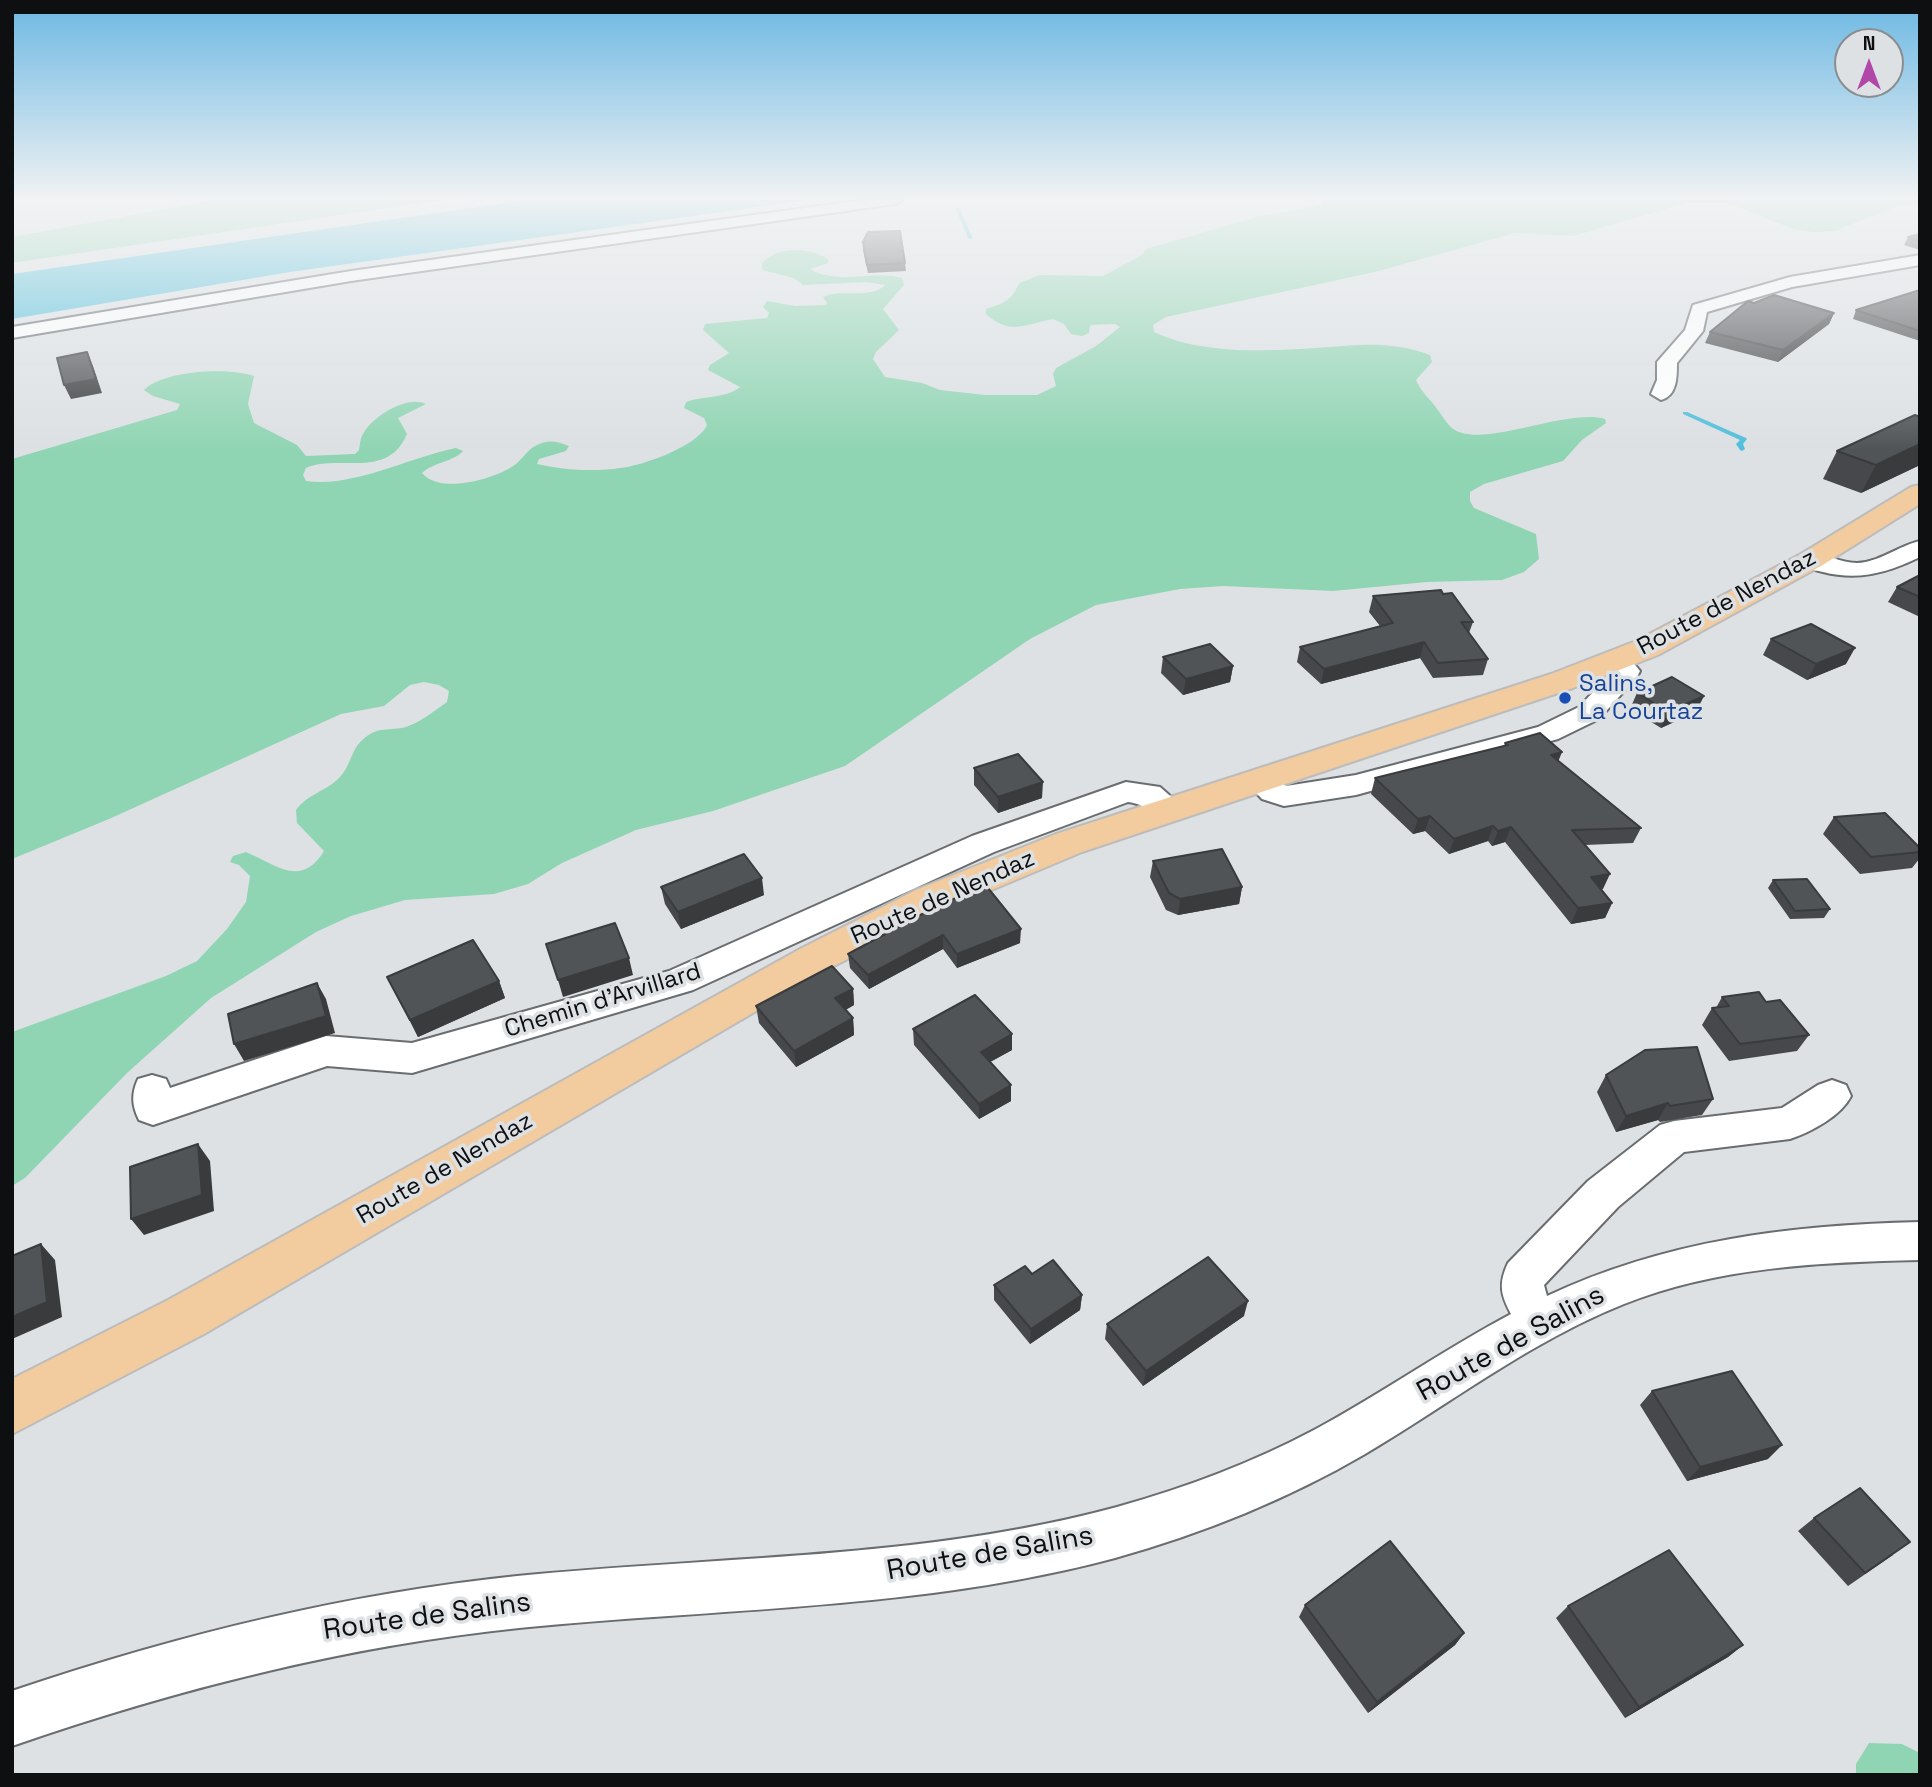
<!DOCTYPE html>
<html>
<head>
<meta charset="utf-8">
<style>
	body { margin:0 }
	#map { position:relative; width:1932px; height:1787px; overflow:hidden; background:#dde1e4; font-family:"Space Grotesk",sans-serif }
	canvas { display:block }
	.frame { position:absolute; inset:0; border:14px solid #0e0f10; pointer-events:none }
	.north { position:absolute; left:1834px; top:28px; width:70px; height:70px; box-sizing:border-box; background:#dde1e4; border:2px solid #8a8d8f; border-radius:50%; rotate:0deg; font-size:19px; font-weight:700; line-height:28px; text-align:center; color:#0e0f10 }
	.north::after { content:''; display:block; margin:auto; width:24px; height:32px; background:#b147a8; clip-path:polygon(50% 0,100% 100%,50% 72%,0 100%) }
</style>
</head>
<body>
<div id="map">
<canvas width="1932" height="1787"></canvas>
<div class="frame"></div>
<div class="north">N</div>
</div>
<script>
const ctx = document.querySelector('canvas').getContext('2d');
ctx.lineJoin = 'round';
function fillPath(path, color) {
  ctx.fillStyle = color;
  ctx.fill(path, 'evenodd');
}
function stroke(path, color, width, dash) {
  ctx.strokeStyle = color;
  ctx.lineWidth = width;
  ctx.lineCap = dash ? 'butt' : 'round';
  ctx.setLineDash(dash || []);
  ctx.stroke(path);
}
function label(font, color, halo, rows, align = 'center') {
  ctx.font = font + ' "Space Grotesk",sans-serif';
  ctx.lineWidth = 7;
  ctx.setLineDash([]);
  ctx.textBaseline = 'middle';
  ctx.strokeStyle = halo;
  ctx.fillStyle = color;
  for (const [text, x, y, turn = 0] of rows) {
    ctx.save();
    ctx.translate(x, y);
    ctx.rotate((+turn || 0) * Math.PI / 180);
    ctx.textAlign = isNaN(turn) ? turn : align;
    if (halo) ctx.strokeText(text, 0, 0);
    ctx.fillText(text, 0, 0);
    ctx.restore();
  }
}
fillPath(new Path2D(`
	M215 200H442L12 263V237Z
	M1323 200H1920V204L1898 206 1835 231 1814 232 1793 229 1727 203H1687L1573 236 1515 233 1375 272 1166 317 1153 325 1154 332C1206 356 1273 351 1329 347 1365 344 1395 342 1430 355L1432 362 1416 380C1421 392 1430 399 1438 410 1443 417 1448 426 1455 430 1486 448 1567 408 1605 419L1606 423 1582 440 1563 461 1484 484 1470 492V501L1474 508 1536 534 1539 559 1524 572 1502 580 1427 582 1333 591 1223 586 1180 589 1096 605 1030 639 845 766 713 811 636 830 562 863 528 884 494 894 405 900 351 916 316 932 211 998 127 1073 25 1178 12 1186V1032L166 976 197 961 227 929 246 902 250 876 239 865 230 862 233 856 246 852C275 864 301 889 324 851L297 823 296 810C309 793 325 792 339 778 354 763 349 744 374 732 383 728 395 730 406 727 421 722 434 711 447 702L449 691 439 685 424 682 410 685 384 706 341 714 109 819 12 859V459L177 410 180 404 153 396 144 390C163 370 230 367 254 376L248 404 254 423 297 445 306 456 355 454 359 450C360 445 360 438 363 434 373 416 407 395 426 404L398 418 407 434C387 481 338 453 306 468L303 475 306 481C353 488 410 457 456 448L463 451C453 462 434 462 422 473 440 495 496 479 516 464 525 456 529 447 542 443 551 440 559 442 569 446L566 451 539 459 537 464C562 470 595 472 620 468 642 466 698 446 707 425L704 418 684 408 686 402C703 396 727 398 740 387L708 370 710 365 729 353 703 330 705 324 767 318 769 313 763 307 767 301 795 306 826 305 827 303 823 297C841 288 871 300 885 285L867 282 803 285 794 278 762 270V263C778 246 808 247 828 259V263L810 269C839 286 873 269 902 278L904 285 883 309 899 330 876 352 873 359 885 377 922 383 940 390 985 395H1037L1056 386 1053 374 1056 368 1096 346 1120 327 1115 324 1090 325 1089 333 1082 336 1071 334 1064 324 1053 319C1025 324 1010 336 986 314V309C1002 304 1012 301 1019 283L1040 275 1103 276 1142 255 1146 249 1260 216 1321 205Z
	M1869 1743 1902 1744 1920 1753V1775H1856V1764Z`), '#90d5b3');
fillPath(new Path2D(`
	M526 200H808L290 272 12 319V274Z`), '#52bfdb');
fillPath(new Path2D(`
	M958 208 960 209 973 239 968 238 956 209Z
	M1683 412H1687L1746 438 1747 439 1743 444 1745 449 1742 451 1740 450 1736 444 1740 440 1683 414Z`), '#52bfdb');
const minor = new Path2D(`
	M862 200H902L895 204 351 281 12 338V327L351 271Z
	M1920 255V265L1792 287 1707 312 1703 331 1677 363C1677 377 1677 396 1661 400L1651 394 1657 380V362L1685 330 1693 305 1790 277Z
	M1920 541V557C1887 573 1858 581 1823 572 1814 570 1804 568 1799 560L1802 555C1820 550 1838 563 1857 563 1880 562 1898 546 1920 541Z
	M1614 653C1625 656 1633 661 1640 671L1637 677 1599 719 1558 739 1356 795 1284 806 1262 799 1244 780 1248 773C1266 769 1272 777 1286 786L1356 775 1538 727 1579 707 1611 673 1600 661 1604 655Z
	M1126 782 1160 787 1185 809 1180 816C1158 822 1149 804 1128 802L994 852 693 990 412 1073 327 1066 153 1125 139 1120C132 1106 131 1094 138 1079L152 1075 166 1079 170 1088 326 1036 412 1043 669 971 972 836Z
	M1832 1080 1846 1085 1851 1096C1841 1116 1811 1132 1790 1139L1684 1152 1618 1207 1544 1285 1547 1296C1666 1240 1790 1225 1920 1222V1260C1821 1262 1717 1267 1624 1304 1531 1341 1451 1403 1365 1454 1288 1499 1201 1534 1115 1558 921 1610 718 1608 519 1628 345 1646 177 1689 12 1746V1691C177 1635 344 1594 517 1576 717 1556 922 1560 1117 1507 1185 1488 1252 1463 1314 1430 1381 1394 1443 1350 1511 1314 1501 1295 1498 1284 1508 1263L1588 1181 1660 1125 1674 1121 1782 1108 1818 1085Z`);
const major = new Path2D(`
	M1920 485V504L1821 566 1658 655 1573 688 1082 852 944 910 828 969 204 1334 12 1434V1379L168 1300 800 949 916 890 1056 834 1551 674 1636 641 1801 554 1911 487Z`);
stroke(minor, '#6a6d70', 4);
stroke(major, '#bcbcbc', 4);
fillPath(minor, '#fff');
fillPath(major, '#f2cc9f');
fillPath(new Path2D(`
	M1920 234V250L1904 245 1908 237Z
	M863 242 905 263 906 271 868 273 863 250Z
	M1920 290V341L1853 319 1856 310Z
	M1754 303 1834 313 1829 324 1778 362 1705 343 1710 332Z
	M1920 417V465L1861 493 1823 479 1837 451Z
	M1920 575V617L1888 602 1897 587Z
	M1443 594 1473 622 1469 633 1488 659 1483 675 1433 678 1420 658 1321 684 1297 662 1300 647 1380 626 1369 612 1373 596Z
	M1771 639 1846 664 1807 680 1763 655Z
	M1163 657 1233 666 1230 682 1183 695 1161 673Z
	M1637 693 1696 712 1661 728 1630 709Z
	M1505 743 1558 761 1641 828 1633 843 1585 845 1603 889H1601L1612 903 1605 918 1571 924 1505 842 1492 846 1488 841 1449 854 1425 831 1413 834 1371 794 1375 778 1504 746Z
	M974 768 1042 798 998 813 974 785Z
	M1834 817 1920 848V858L1912 868 1860 874 1823 834Z
	M1153 861 1242 887 1239 904 1178 915 1166 910 1150 877Z
	M1773 880 1830 909 1824 918 1790 919 1768 888Z
	M661 887 764 895 681 929 665 904Z
	M978 891 1020 943 957 968 943 949 869 989 850 968 848 954Z
	M387 977 499 981 505 998 418 1037Z
	M853 989 854 1005 845 1010 853 1018 854 1035 796 1067 759 1023 756 1006Z
	M1722 997 1766 1002 1809 1035 1797 1051 1729 1061 1702 1025 1712 1008H1716Z
	M913 1029 1012 1050 990 1062 1011 1085V1101L979 1119 914 1045Z
	M1606 1075 1713 1099 1702 1115 1660 1122 1658 1120 1616 1132 1597 1092Z
	M1032 1274 1082 1295 1080 1310 1030 1344 994 1300V1285Z
	M1244 1316 1143 1386 1105 1339 1107 1324Z
	M1652 1391 1768 1459 1687 1481 1640 1405Z
	M1814 1518 1893 1555 1848 1586 1798 1531Z
	M1305 1605 1464 1633 1455 1645 1368 1713 1299 1617Z
	M1568 1606 1743 1645 1728 1657 1625 1718 1556 1618Z`), '#46484b');
fillPath(new Path2D(`
	M1834 313 1829 324 1778 362 1783 350Z
	M87 352 93 366 102 393 71 399 64 385Z
	M1920 444V465L1861 493 1876 465Z
	M1424 642 1420 658 1321 684 1324 669Z
	M1855 648 1846 664 1807 680 1816 664Z
	M1233 666 1230 682 1183 695 1186 679Z
	M1704 696 1696 712 1661 728 1668 712Z
	M1562 752 1556 767 1551 755Z
	M1043 782 1042 798 998 813V797Z
	M1430 816 1425 831 1413 834 1418 819Z
	M1493 826 1488 841 1449 854 1454 839Z
	M1511 827 1505 842 1492 846 1498 831Z
	M1610 874 1603 889 1584 892 1591 877Z
	M762 878 764 895 681 929 678 912Z
	M1242 887 1239 904 1178 915 1180 899Z
	M1612 903 1605 918 1571 924 1578 908Z
	M1021 929 1020 943 957 968V954Z
	M943 935V949L869 989 868 975Z
	M629 958 633 975 563 997 558 980Z
	M499 981 505 998 418 1037 410 1020Z
	M317 983 326 999 335 1033 244 1061 234 1044Z
	M853 989 854 1005 837 1015 835 998Z
	M853 1018 854 1035 796 1067 794 1051Z
	M1012 1034V1050L981 1067V1052Z
	M1011 1085V1101L979 1119V1104Z
	M1668 1103 1658 1120 1616 1132 1626 1116Z
	M198 1144 210 1161 214 1211 144 1235 131 1219Z
	M41 1244 55 1260 62 1317 12 1339V1317Z
	M1082 1295 1080 1310 1030 1344 1031 1329Z
	M1248 1301 1244 1316 1143 1386 1146 1371Z
	M1782 1445 1768 1459 1687 1481 1700 1467Z
	M1464 1633 1455 1645 1368 1713 1377 1702Z
	M1743 1645 1728 1657 1625 1718 1639 1707Z`), '#393b3d');
const building = new Path2D(`
	M900 231 905 263 867 265 863 242 868 232Z
	M1920 234V241L1908 237Z
	M1920 290V331L1856 310Z
	M1774 295 1834 313 1783 350 1710 332 1748 301 1754 303Z
	M87 352 96 379 64 385 57 358Z
	M1915 415 1920 417V444L1876 465 1837 451Z
	M1920 575V597L1897 587Z
	M1441 590 1443 594 1452 593 1473 622H1461L1488 659 1438 663 1424 642 1324 669 1300 647 1393 623 1373 596Z
	M1811 624 1855 648 1816 664 1771 639Z
	M1210 644 1233 666 1186 679 1163 657Z
	M1672 677 1704 696 1668 712 1637 693Z
	M1540 733 1562 752 1551 755 1641 828 1572 830 1610 874 1591 877 1612 903 1578 908 1511 827 1498 831 1493 826 1454 839 1430 816 1418 819 1375 778 1508 745 1505 743Z
	M1018 754 1043 782 998 797 974 768Z
	M1885 813 1920 848V852L1871 857 1834 817Z
	M1222 849 1242 887 1180 899 1169 893 1153 861Z
	M744 854 762 878 678 912 661 887Z
	M1807 879 1830 909 1795 911 1773 880Z
	M977 888 978 891 988 888 1021 929 957 954 943 935 868 975 848 954 926 912Z
	M615 923 629 958 558 980 546 944Z
	M473 940 499 981 410 1020 387 977Z
	M832 966 853 989 835 998 853 1018 794 1051 756 1006Z
	M317 983 326 1016 234 1044 228 1014Z
	M1759 992 1766 1002 1780 1000 1809 1035 1740 1044 1712 1008 1729 1006 1722 997Z
	M975 995 1012 1034 981 1052 1011 1085 979 1104 913 1029Z
	M1697 1047 1713 1099 1670 1106 1668 1103 1626 1116 1606 1075 1645 1050Z
	M198 1144 202 1195 131 1219 130 1167Z
	M41 1244 47 1302 12 1317V1256Z
	M1208 1257 1248 1301 1146 1371 1107 1324Z
	M1053 1260 1082 1295 1031 1329 994 1285 1025 1266 1032 1274Z
	M1732 1371 1782 1445 1700 1467 1652 1391Z
	M1860 1488 1910 1542 1865 1573 1814 1518Z
	M1390 1541 1464 1633 1377 1702 1305 1605Z
	M1669 1550 1743 1645 1639 1707 1568 1606Z`);
fillPath(building, '#515457');
stroke(building, '#393b3d', 2);
const sky = ctx.createLinearGradient(0, 0, 0, 450);
sky.addColorStop(0, '#6cb8e3');
sky.addColorStop(0.44, '#f0f2f3');
sky.addColorStop(1, '#f0f2f300');
ctx.fillStyle = sky;
ctx.fillRect(0, 0, 1932, 450);
for (const [x, y, r, color] of [
	[1565,698,7,"#1a4fb4"]
]) {
  const dot = new Path2D();
  dot.arc(x, y, r, 0, 2 * Math.PI);
  ctx.fillStyle = color;
  ctx.fill(dot);
  stroke(dot, '#dde1e4', 2.5);
}
label('24px', '#0e0f10', '#dde1e4', [
	["Route de Nendaz",1727,603,-28],
	["Route de Nendaz",943,898,-24],
	["Chemin d'Arvillard",603,1001,-17],
	["Route de Nendaz",445,1169,-30]
]);
label('24px', '#164399', '#dde1e4', [
	["Salins,",1579,684],
	["La Courtaz",1579,712]
], 'left');
label('28px', '#0e0f10', '#dde1e4', [
	["Route de Salins",1511,1344,-29],
	["Route de Salins",990,1554,-10],
	["Route de Salins",427,1617,-8]
]);
</script>
</body>
</html>
